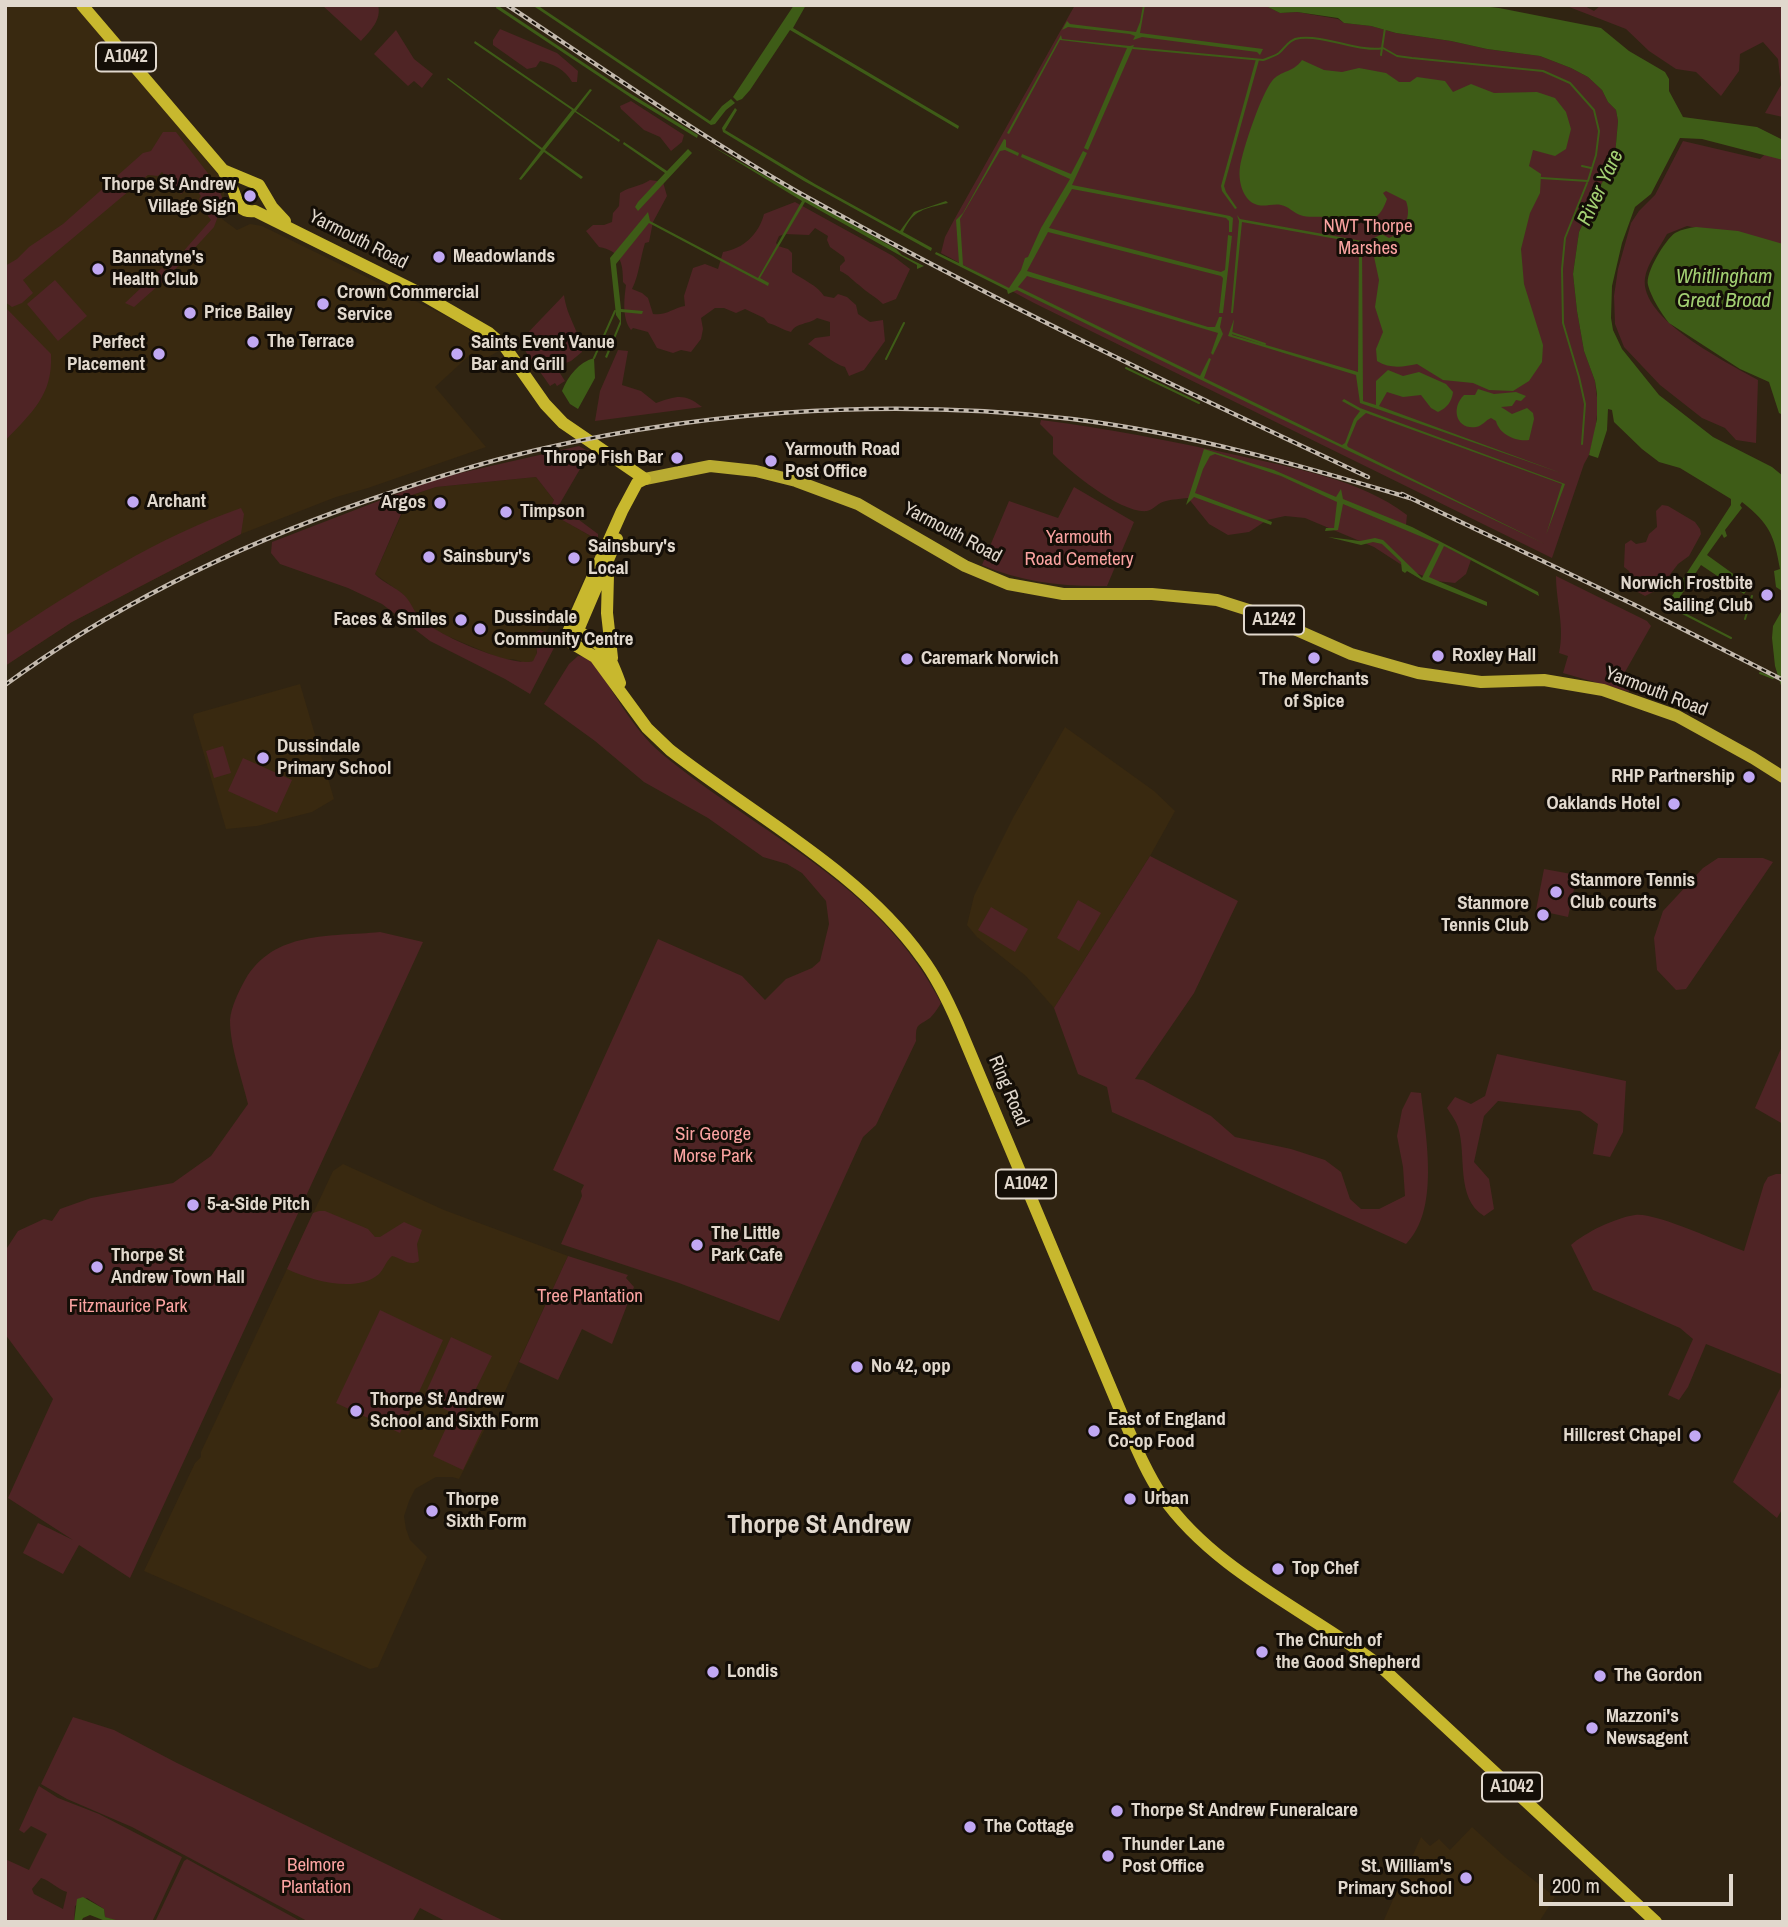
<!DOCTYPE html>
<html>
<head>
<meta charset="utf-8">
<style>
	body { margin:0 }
	#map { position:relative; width:1788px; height:1927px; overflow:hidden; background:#302412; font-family:"Archivo Narrow",sans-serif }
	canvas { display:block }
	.frame { position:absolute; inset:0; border:7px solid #e1d8cd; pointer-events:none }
	.scale { position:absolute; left:1539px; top:1874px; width:194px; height:32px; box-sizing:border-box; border:4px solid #e1d8cd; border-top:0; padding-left:9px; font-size:21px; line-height:24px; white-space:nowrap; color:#e1d8cd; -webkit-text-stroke:5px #140e07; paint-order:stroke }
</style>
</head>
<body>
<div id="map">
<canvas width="1788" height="1927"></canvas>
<div class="frame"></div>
<div class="scale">200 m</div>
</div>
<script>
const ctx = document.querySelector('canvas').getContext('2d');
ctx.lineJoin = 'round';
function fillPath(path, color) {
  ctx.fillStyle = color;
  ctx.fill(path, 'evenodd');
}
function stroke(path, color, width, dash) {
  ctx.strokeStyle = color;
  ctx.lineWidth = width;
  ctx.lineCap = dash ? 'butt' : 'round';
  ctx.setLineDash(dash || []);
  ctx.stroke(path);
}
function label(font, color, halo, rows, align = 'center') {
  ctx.font = font + ' "Archivo Narrow",sans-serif';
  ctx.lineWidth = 6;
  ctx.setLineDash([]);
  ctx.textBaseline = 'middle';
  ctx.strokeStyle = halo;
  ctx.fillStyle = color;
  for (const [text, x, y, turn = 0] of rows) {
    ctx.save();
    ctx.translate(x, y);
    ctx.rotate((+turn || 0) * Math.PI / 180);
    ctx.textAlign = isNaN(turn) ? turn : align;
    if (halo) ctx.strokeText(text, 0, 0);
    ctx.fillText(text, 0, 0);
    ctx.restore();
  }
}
fillPath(new Path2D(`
	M5 5H74L80 10 222 179 226 206 222 219 237 230 250 224 262 226 450 318 503 349 484 359 472 353 435 387 486 447 368 488 336 497 241 534 72 622 5 666Z
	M536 477 554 500 549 512 601 542 570 609 565 615 556 617 546 632 540 630 535 636 537 656 533 661 526 663 513 659 504 660 440 633 419 618 404 595 375 574 410 496 436 487Z
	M300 684 334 799 312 812 257 826 226 829 193 717 194 714Z
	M1065 727 1154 791 1175 811 1150 856 1054 1008 1026 976 977 937 967 925 974 896 1014 816Z
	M343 1164 444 1210 568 1256 500 1402 491 1404V1417L459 1479 452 1477H436L415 1489 409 1501 404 1516 406 1529 410 1540 427 1557 378 1667 370 1669 144 1571 195 1463 201 1457V1452L333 1171Z
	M1472 1827 1506 1858 1555 1897 1539 1922H1383L1421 1837 1430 1846 1439 1839 1450 1850Z`), '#392910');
fillPath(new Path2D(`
	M322 5H378C382 20 370 31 361 41Z
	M1075 5H1264L1280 13 1297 12 1338 19 1344 23 1371 26 1396 33 1451 41 1487 49 1540 56 1571 68 1588 77 1602 90 1608 102 1616 110 1618 121 1615 155 1579 232 1573 274 1577 311 1584 351 1595 381 1598 406 1595 433 1589 455 1584 464 1552 558 1034 303 941 253 945 237 954 220Z
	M1564 5H1583L1594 11 1601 5H1783V117L1765 113 1781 85 1778 59 1763 42 1740 54 1739 71 1721 96 1696 72 1676 69 1649 51 1626 29Z
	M500 29 557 53 578 71 577 82H572C565 69 553 64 540 61L536 67 527 69 493 45V40Z
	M396 30 414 59 433 74 422 88 414 81 408 86 374 54Z
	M631 101 684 135 682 142 671 151 660 137 644 130 621 109 620 106Z
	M163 132H176L217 185 222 197 221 208 214 227 168 277 134 307 125 303 162 268 166 271 211 220 208 216V209L199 199 201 196 192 185 181 194 162 172 158 176 148 175 23 280 33 293 22 303 12 307 5 302V266L17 259 29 247 63 224 143 153 151 151Z
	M1783 137V245L1687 226 1667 234C1660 247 1647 264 1645 278 1639 319 1728 363 1758 380L1756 443 1736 440 1725 428 1702 418 1660 385 1624 347 1615 324 1614 296 1618 269 1631 223 1639 211 1655 195 1683 141 1760 159Z
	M650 180 663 182 667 196 653 222 649 242 645 243C640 259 639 275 632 289L642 293 648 298 653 314C666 316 673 308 685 306L684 296 693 268 705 264 718 269 723 252C743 249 759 234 764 214L795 202 893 256 910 269 896 299 883 304C876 297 866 292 859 285 852 280 849 275 840 271V266L845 261 844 257 830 247 827 240 828 236 815 228 809 235 785 234 779 236 776 243 778 246 788 249 792 253V272C802 279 818 286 824 296L834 298 838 294 847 297 856 305 858 314 870 322 883 320 885 341 864 370 849 376 845 367C834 364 818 350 808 344L815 338 830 336V322L817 318C808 325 797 322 791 332 782 330 777 325 768 323L764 318 745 309 736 313 724 308H715L701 318 703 329 701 339 691 352 681 350 673 353 657 348 648 332 633 328 631 330C622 319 624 299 626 285L623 282C623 261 620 251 599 247L586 231 593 225H604L612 222 613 213 619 206 620 193C630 186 640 187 650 180Z
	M55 280 87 316 58 341 27 304Z
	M564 295C567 318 579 329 582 352L571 361 556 367 565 381 557 386 555 383 550 386 519 342Z
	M5 307 51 354C53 396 31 413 5 441Z
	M618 350 628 351 622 385 641 391 656 403C677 396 684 393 702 407L595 421 600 391Z
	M1041 420C1107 428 1171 441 1236 455 1293 468 1360 479 1407 515L1406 525 1471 560 1466 574 1455 583 1436 581 1411 571 1374 547 1305 518 1285 516 1267 520 1249 532 1228 535 1209 524 1188 498C1181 499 1173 499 1166 501 1159 502 1153 510 1147 511 1122 514 1070 472 1053 454V437L1040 424Z
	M579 446 590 452 559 505 598 534V540L548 512 554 500 536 477 436 487 409 496 375 574C383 583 396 587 405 596 411 602 414 612 420 618 436 635 513 668 533 661L537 653 535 633 540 630C548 633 552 637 556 644L530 694 505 679 430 641 382 604 348 588 280 564 271 553 272 542 438 478Z
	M1074 487 1134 522 1107 586C1063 587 1022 582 982 565L1009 501 1058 518Z
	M1662 505 1668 506 1695 522 1700 529 1701 534 1689 556 1678 564 1659 589 1645 596 1636 591 1629 571 1624 567 1625 544 1631 540 1636 544 1646 542 1649 534 1657 527 1656 511Z
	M241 508 244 514 241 534 72 622 5 666V636C78 588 158 537 241 508Z
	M1556 576 1647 621 1651 626 1625 672 1629 692 1563 673 1568 656 1559 653C1565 627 1556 602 1556 576Z
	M578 656 588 657C614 689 630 727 662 754 760 835 881 884 941 1003 938 1008 934 1014 930 1018 917 1027 916 1023 916 1041L876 1125 863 1137 779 1321 679 1283 561 1244 582 1196 581 1191 584 1185 553 1170 658 939 742 976 765 1000 786 979 812 968 820 961 829 924 826 901 802 873 787 864 763 857 708 818 644 782 595 741 544 704 569 664Z
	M223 746 231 773 214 778 206 751Z
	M243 758 292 780 277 813 228 791Z
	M1150 856 1238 901 1194 993 1135 1079 1143 1080 1211 1116 1235 1137 1291 1149 1325 1160 1341 1172 1350 1199 1361 1209H1379L1405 1196 1403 1167 1397 1136 1402 1110 1411 1092 1421 1093C1426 1138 1440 1210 1406 1244L1112 1112 1107 1087 1078 1074 1054 1008Z
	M1718 858H1763L1773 862 1686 989 1676 990 1657 970 1654 938 1663 911 1703 868Z
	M1544 869 1577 875 1568 917 1536 910Z
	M1078 900 1101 913 1079 951 1057 938Z
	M991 907 1028 929 1015 952 978 930Z
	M380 932 423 942 130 1578 79 1545 63 1574 23 1553 38 1523 73 1540 8 1498 53 1399 5 1334V1251L18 1231 44 1219 52 1221 60 1209 91 1198 173 1183 211 1156 248 1104C242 1078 230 1047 230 1020 231 1007 239 991 245 980 274 930 331 937 380 932Z
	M1783 1044V1124L1755 1108Z
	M1497 1054 1626 1081 1623 1132 1610 1157 1593 1154 1598 1124 1580 1111 1498 1101 1484 1116 1474 1162 1489 1179 1494 1209 1484 1216C1455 1198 1467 1155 1458 1127 1456 1121 1451 1114 1447 1108L1455 1097 1471 1104 1485 1096Z
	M1776 1174H1783V1375L1706 1344 1688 1387 1679 1400 1668 1395 1693 1339 1680 1328 1593 1290 1571 1245C1586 1232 1615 1218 1635 1215 1655 1212 1721 1243 1744 1251L1764 1184 1768 1177Z
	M319 1211H325L368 1229 375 1237H380L404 1222 422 1230 417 1244 419 1261C409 1267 402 1258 392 1256 386 1261 384 1269 379 1274 356 1294 310 1280 287 1269L313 1213Z
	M568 1256 628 1275 626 1278 634 1287 612 1344 582 1329 558 1380 519 1362Z
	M380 1310 443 1340 400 1433 336 1403Z
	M451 1337 492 1356 464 1413 485 1424 463 1470 433 1456 453 1413 423 1399Z
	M1783 1383V1508L1777 1518 1733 1482Z
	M73 1717 114 1730 177 1763 506 1922H447L420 1908 412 1922H309L132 1827 67 1799 41 1784Z
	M39 1786 58 1798 99 1814 182 1857 152 1922C136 1922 120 1923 105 1917L104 1909 87 1898 75 1906 74 1922H5V1859L29 1870 47 1834 31 1826 24 1833 19 1830ZM41 1878C51 1881 57 1889 67 1892L63 1909 34 1894 32 1889Z
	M187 1859 196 1864 302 1922H155L184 1861Z`), '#4f2425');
fillPath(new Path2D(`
	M497 5 626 91 698 135 697 138 633 99 496 8Z
	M532 5H537L710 121 722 106 731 99 735 103 726 110 715 124 711 125Z
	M794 5H806L793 28 959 126 958 129 790 30 750 90 742 99 737 101 733 97Z
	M1143 5H1145L1140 33 1263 49 1260 55 1257 52 1142 37 1133 40 1135 36 1130 34 1068 27 1062 30 1067 21 1070 24 1136 32 1140 22Z
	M1264 5H1473L1499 8 1601 28 1629 51 1665 72 1669 79V91L1683 117 1757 127 1783 140V160L1702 139 1680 138 1651 194 1635 207 1622 243 1612 286 1611 318 1613 330 1622 349 1659 395 1713 437 1772 467 1783 476V692L1775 666 1772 638 1773 626 1781 612 1782 591 1776 587 1774 571 1780 569C1774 535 1770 524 1742 502L1740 505 1742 508 1725 530 1727 536 1724 538 1722 534 1707 555 1750 586 1744 594 1701 565 1674 606 1668 602 1731 505V499L1680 468 1659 462 1642 449 1614 422 1612 410 1608 409 1607 430 1598 458 1589 455 1597 419V394L1595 381 1584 351 1577 311 1573 274 1579 232 1615 155 1618 121 1616 110 1608 102 1602 90 1588 77 1571 68 1540 56 1487 49 1451 41 1396 33 1371 26 1344 23 1338 18 1297 12 1280 13Z
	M1061 35 1062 39 1130 46 1134 45 1088 150 1084 148 1127 48 1060 40 1009 134 1007 133Z
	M475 41 574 109 590 89 592 90 576 111 620 140 619 142 575 112 545 150 583 177 581 179 544 152 521 180 519 179 541 150 447 79 448 78 542 148 572 110 474 43Z
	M1256 59 1259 60 1224 186 1226 192 1237 208 1235 209 1222 191 1221 186Z
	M1302 60 1324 70 1342 72 1359 68 1386 73 1399 82H1410L1417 77 1445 81 1453 92 1471 84 1494 93 1537 92 1555 98 1566 112 1571 129 1566 149 1555 156 1533 150 1529 166 1541 174 1540 193 1530 213 1521 249 1524 284 1543 345 1542 362 1529 381 1513 391 1489 390 1473 383 1443 380 1417 364C1403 367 1390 369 1377 361L1376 349 1383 332 1375 307 1379 280 1373 252 1374 238 1382 234 1389 238C1404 232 1412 217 1406 201L1386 191 1383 193 1387 199C1376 231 1360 216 1336 223 1322 212 1314 220 1300 215 1294 213 1288 206 1281 205 1273 203 1263 208 1255 204 1242 199 1238 179 1240 167 1243 148 1261 95 1272 81 1281 70 1293 73 1302 60Z
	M735 108 737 110 725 130 815 184 900 231 914 212 946 201 948 203C924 209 914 209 903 232L932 248 931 251 804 181 723 132 722 128Z
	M1004 139 1006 140V147L1019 153 1018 156 1005 150 1000 151 960 219 963 265 1009 288 1021 270 1025 258 1028 257 1041 228 1070 179 1021 157 1022 154 1071 174 1083 151 1087 153 1072 185 1230 216 1233 218 1232 232H1229V221L1226 218 1072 189 1049 228 1221 272 1225 270 1228 235 1232 236 1223 313H1219L1223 278 1221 276 1048 232 1027 271 1208 327H1215L1219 317H1222L1220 327 1223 334 1213 355 1211 353 1218 333 1027 276 1018 287 1200 376 1209 358 1211 359 1204 378 1342 445 1345 443 1354 419 1360 411 1342 401 1344 399 1360 408 1565 484 1546 535 1562 484 1366 413 1357 421 1347 445 1348 447 1545 544 1271 414 1017 290 1008 294 1007 290 935 254 936 252 959 263 956 220 963 213Z
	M624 142 667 171 688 149 692 153 638 211 635 207 638 202 665 173 623 144Z
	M710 145 896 249 902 255 924 266 917 269V265L805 202 760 278 769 283 768 286 649 223 616 264 621 309 643 311 642 314 621 312V324L607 358 605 357 620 321 616 315 610 258 648 212 650 221 758 278 802 201Z
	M1237 215 1240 219 1362 241 1363 401 1376 405V381L1388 370 1403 376 1419 372 1446 384 1453 392C1452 401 1447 408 1438 412L1431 408 1421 395 1403 397 1387 392 1379 406 1561 473 1360 403 1356 375 1228 336 1234 319 1232 335 1358 372 1359 243 1242 222 1233 313H1231L1239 221Z
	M1696 227 1738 231 1783 244V415L1779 413 1769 382 1740 369 1669 323C1661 313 1651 297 1648 285 1645 273 1665 240 1675 233 1682 229 1689 228 1696 227Z
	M594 358 595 378 578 409 570 404 562 391C568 376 579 362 594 358Z
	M1478 389 1494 394 1516 392 1526 396 1521 401 1516 400 1512 406 1501 407 1512 414 1527 408 1533 413 1534 419 1529 440C1516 442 1499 434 1496 421L1491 418C1486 420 1482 426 1476 427 1457 430 1450 409 1464 395H1475Z
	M1204 449 1274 470 1336 497 1341 489 1343 499 1412 527 1538 592 1539 596 1444 546 1429 577 1487 602V606L1422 580 1407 571 1405 573 1402 571 1401 562 1382 544 1373 542 1361 545 1328 537 1360 541 1375 538 1383 540 1422 578 1439 544 1343 504 1338 530 1325 531 1326 528H1334L1337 502 1281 476 1215 454 1210 456 1203 469 1195 493 1272 522 1271 525 1194 497 1186 505Z
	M83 1897 104 1909 105 1917 123 1922H108L90 1915 83 1918 81 1922H74L77 1899Z`), '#3e5c17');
stroke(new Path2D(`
	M1133 48 1263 60C1268 58 1275 56 1279 53 1286 47 1289 39 1300 38 1325 35 1362 53 1383 48L1397 56 1412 58 1543 71 1570 83 1594 110 1599 131 1596 155 1588 181 1541 178
	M1381 55 1385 28
	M1582 166 1591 168
	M1232 333 1265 344
	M594 358 615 311
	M886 359 904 323
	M1126 368 1199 403
	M1582 444 1585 404 1579 377 1563 323 1562 269 1565 238 1587 183
	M1669 606 1731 638
	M1745 619 1752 596
	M1760 673 1773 678`), '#3e5c17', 2);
stroke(new Path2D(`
	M645 479 710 466 756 471 796 481 858 504 965 566 1008 584 1063 594H1152L1217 600 1258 613 1351 654 1418 673 1481 682 1544 680 1603 690 1677 716 1753 758 1783 777`), '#b9ab32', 12);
stroke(new Path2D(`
	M82 5 223 170C226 177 230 183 233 190 238 202 238 213 255 211L418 292 489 333 505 347 545 404 563 423 645 479
	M223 170 259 185 272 207 285 221
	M645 479 637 483 622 511 565 639 595 657 647 728 670 750C753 815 861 872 922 958 937 978 948 1001 958 1024L1128 1429C1138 1452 1148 1475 1162 1496 1214 1571 1308 1611 1379 1665L1656 1922
	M608 575 607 613 612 658
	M573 629C604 644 608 651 620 683
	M573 642 617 539`), '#c8b82e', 12);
const rail = new Path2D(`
	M507 5C602 68 697 134 796 191 982 295 1175 387 1368 477
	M1402 494 1639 607 1783 680
	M5 685C114 605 239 545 366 501 410 486 455 471 500 459 685 411 883 397 1072 419 1187 433 1299 465 1410 498`);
stroke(rail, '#c3b9ad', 4.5);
stroke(rail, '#140e07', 2, [5]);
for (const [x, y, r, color] of [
	[250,196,7,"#c1a8f3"],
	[439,257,7,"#c1a8f3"],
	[98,269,7,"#c1a8f3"],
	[323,304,7,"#c1a8f3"],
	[190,313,7,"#c1a8f3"],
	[253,342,7,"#c1a8f3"],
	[159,354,7,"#c1a8f3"],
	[457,354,7,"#c1a8f3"],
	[677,458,7,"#c1a8f3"],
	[771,461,7,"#c1a8f3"],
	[133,502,7,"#c1a8f3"],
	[440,503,7,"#c1a8f3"],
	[506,512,7,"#c1a8f3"],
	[429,557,7,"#c1a8f3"],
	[574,558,7,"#c1a8f3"],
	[1767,595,7,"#c1a8f3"],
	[461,620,7,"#c1a8f3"],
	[480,629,7,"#c1a8f3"],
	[1438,656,7,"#c1a8f3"],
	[1314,658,7,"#c1a8f3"],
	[907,659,7,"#c1a8f3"],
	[263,758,7,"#c1a8f3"],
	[1749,777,7,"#c1a8f3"],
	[1674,804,7,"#c1a8f3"],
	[1556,892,7,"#c1a8f3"],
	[1543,915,7,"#c1a8f3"],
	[193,1205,7,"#c1a8f3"],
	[697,1245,7,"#c1a8f3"],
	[97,1267,7,"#c1a8f3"],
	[857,1367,7,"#c1a8f3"],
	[356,1411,7,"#c1a8f3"],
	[1094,1431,7,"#c1a8f3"],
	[1695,1436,7,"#c1a8f3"],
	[1130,1499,7,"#c1a8f3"],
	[432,1511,7,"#c1a8f3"],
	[1278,1569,7,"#c1a8f3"],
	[1262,1652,7,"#c1a8f3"],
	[713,1672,7,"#c1a8f3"],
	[1600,1676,7,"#c1a8f3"],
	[1592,1728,7,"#c1a8f3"],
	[1117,1811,7,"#c1a8f3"],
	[970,1827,7,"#c1a8f3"],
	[1108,1856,7,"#c1a8f3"],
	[1466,1878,7,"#c1a8f3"]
]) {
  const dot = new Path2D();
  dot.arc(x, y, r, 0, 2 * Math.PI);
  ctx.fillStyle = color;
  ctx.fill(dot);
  stroke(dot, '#140e07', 2.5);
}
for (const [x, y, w] of [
	[126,57,60],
	[1274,620,60],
	[1026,1184,60],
	[1512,1787,60]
]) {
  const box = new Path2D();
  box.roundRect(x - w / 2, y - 14.5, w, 29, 5);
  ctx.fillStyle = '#140e07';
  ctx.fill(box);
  stroke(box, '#e1d8cd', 2);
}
label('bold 18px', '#e1d8cd', null, [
	["A1042",126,57],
	["A1242",1274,620],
	["A1042",1026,1184],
	["A1042",1512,1787]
]);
label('bold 19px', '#e1d8cd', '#140e07', [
	["Thorpe St Andrew",236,185,"right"],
	["Village Sign",236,207,"right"],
	["Meadowlands",453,257],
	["Bannatyne's",112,258],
	["Health Club",112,280],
	["Crown Commercial",337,293],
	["Service",337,315],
	["Price Bailey",204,313],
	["The Terrace",267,342],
	["Perfect",145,343,"right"],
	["Placement",145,365,"right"],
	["Saints Event Vanue",471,343],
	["Bar and Grill",471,365],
	["Yarmouth Road",785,450],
	["Post Office",785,472],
	["Thrope Fish Bar",663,458,"right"],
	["Archant",147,502],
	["Argos",426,503,"right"],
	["Timpson",520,512],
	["Sainsbury's",588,547],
	["Local",588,569],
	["Sainsbury's",443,557],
	["Norwich Frostbite",1753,584,"right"],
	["Sailing Club",1753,606,"right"],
	["Dussindale",494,618],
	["Community Centre",494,640],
	["Faces & Smiles",447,620,"right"],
	["Roxley Hall",1452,656],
	["Caremark Norwich",921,659],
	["The Merchants",1314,680,"center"],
	["of Spice",1314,702,"center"],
	["Dussindale",277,747],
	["Primary School",277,769],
	["RHP Partnership",1735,777,"right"],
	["Oaklands Hotel",1660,804,"right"],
	["Stanmore Tennis",1570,881],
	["Club courts",1570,903],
	["Stanmore",1529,904,"right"],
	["Tennis Club",1529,926,"right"],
	["5-a-Side Pitch",207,1205],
	["The Little",711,1234],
	["Park Cafe",711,1256],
	["Thorpe St",111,1256],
	["Andrew Town Hall",111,1278],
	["No 42, opp",871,1367],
	["Thorpe St Andrew",370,1400],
	["School and Sixth Form",370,1422],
	["East of England",1108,1420],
	["Co-op Food",1108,1442],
	["Hillcrest Chapel",1681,1436,"right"],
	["Urban",1144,1499],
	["Thorpe",446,1500],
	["Sixth Form",446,1522],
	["Top Chef",1292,1569],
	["The Church of",1276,1641],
	["the Good Shepherd",1276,1663],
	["Londis",727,1672],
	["The Gordon",1614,1676],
	["Mazzoni's",1606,1717],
	["Newsagent",1606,1739],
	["Thorpe St Andrew Funeralcare",1131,1811],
	["The Cottage",984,1827],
	["Thunder Lane",1122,1845],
	["Post Office",1122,1867],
	["St. William's",1452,1867,"right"],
	["Primary School",1452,1889,"right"]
], 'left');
label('19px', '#fba3a1', '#140e07', [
	["NWT Thorpe",1368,227],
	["Marshes",1368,249],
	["Yarmouth",1079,538],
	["Road Cemetery",1079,560],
	["Sir George",713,1135],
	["Morse Park",713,1157],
	["Tree Plantation",590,1297],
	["Fitzmaurice Park",128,1307],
	["Belmore",316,1866],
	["Plantation",316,1888]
]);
label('19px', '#e1d8cd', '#140e07', [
	["Yarmouth Road",358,240,27],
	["Yarmouth Road",952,533,28],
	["Yarmouth Road",1656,692,21],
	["Ring Road",1008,1091,67]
]);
label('italic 21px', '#a2cf72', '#140e07', [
	["River Yare",1601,188,-65],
	["Whitlingham",1724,277],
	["Great Broad",1724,301]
]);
label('bold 26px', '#e1d8cd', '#140e07', [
	["Thorpe St Andrew",819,1526]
]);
</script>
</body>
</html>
